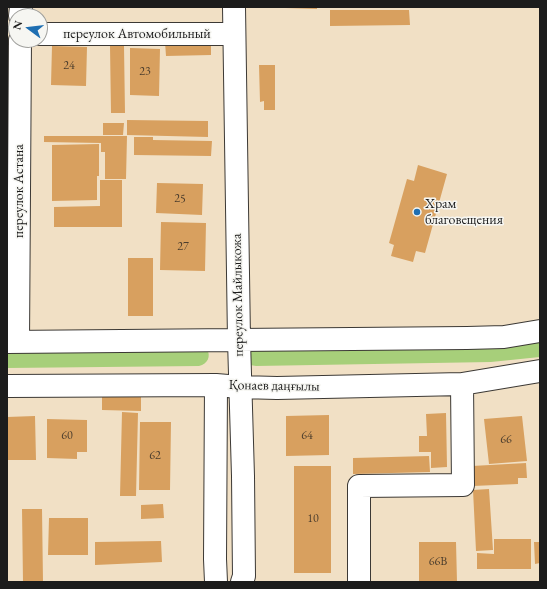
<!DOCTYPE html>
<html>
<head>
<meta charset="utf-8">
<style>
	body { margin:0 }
	#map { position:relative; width:547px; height:589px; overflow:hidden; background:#f1e0c5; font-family:"EB Garamond",serif }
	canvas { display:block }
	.frame { position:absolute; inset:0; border:8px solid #1c1c1c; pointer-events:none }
	.north { position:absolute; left:8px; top:8px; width:40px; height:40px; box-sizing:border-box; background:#f6f6f2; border:1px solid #9f9f9c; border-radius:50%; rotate:285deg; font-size:11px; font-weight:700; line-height:16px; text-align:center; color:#1c1c1c }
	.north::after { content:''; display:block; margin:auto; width:14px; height:18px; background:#1f6fb2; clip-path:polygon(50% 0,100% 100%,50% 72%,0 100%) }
</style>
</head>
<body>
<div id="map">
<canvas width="547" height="589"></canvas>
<div class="frame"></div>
<div class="north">N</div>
</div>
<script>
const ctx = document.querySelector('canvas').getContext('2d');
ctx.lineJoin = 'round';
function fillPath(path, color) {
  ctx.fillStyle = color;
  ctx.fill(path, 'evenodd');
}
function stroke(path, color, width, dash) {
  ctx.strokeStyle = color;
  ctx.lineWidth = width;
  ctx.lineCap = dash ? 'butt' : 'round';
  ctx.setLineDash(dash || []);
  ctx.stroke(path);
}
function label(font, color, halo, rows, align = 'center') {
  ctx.font = font + ' "EB Garamond",serif';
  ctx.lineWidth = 3;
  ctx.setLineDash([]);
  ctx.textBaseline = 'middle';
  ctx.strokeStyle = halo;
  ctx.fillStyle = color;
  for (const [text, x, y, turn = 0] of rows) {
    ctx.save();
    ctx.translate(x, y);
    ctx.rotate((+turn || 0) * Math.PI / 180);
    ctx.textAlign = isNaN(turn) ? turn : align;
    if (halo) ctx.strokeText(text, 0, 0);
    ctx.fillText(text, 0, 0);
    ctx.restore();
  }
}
fillPath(new Path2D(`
	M540 334V357L491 362 256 366 250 365 248 350Z
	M7 346 207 349C211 356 208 364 199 366L7 368Z`), '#a7cf7a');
fillPath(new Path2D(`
	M285 7H317V9L285 8Z
	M330 10H409L410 25 330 26Z
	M165 42H211V55L166 56Z
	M52 46 87 47 86 86 51 85Z
	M110 46H124L125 113H111Z
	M130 48 160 49 159 96 130 95Z
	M259 65H275V110H264V101L260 102Z
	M127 120 208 121V137L127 135Z
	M103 123H124L123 135H103Z
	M44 136H127L126 179H105V152H101V143L44 142Z
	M134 137H153V140L212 141 211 156 134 155Z
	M99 144V176H97V200L52 201V145Z
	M418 165 447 174 425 253 416 251 413 262 391 256 394 245 389 243 407 179 414 181Z
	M100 180H122V227H54V207L100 206Z
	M157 183 203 184 202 215 156 213Z
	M161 222 206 223 205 271 160 270Z
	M7 237H10V262H7Z
	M128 258H153V316H128Z
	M102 394 141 395V411L102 410Z
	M122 412 138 413 136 496H120Z
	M446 413 447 467 431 468V452H419V436H427L426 414Z
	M329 415V455L286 456V416Z
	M35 416 36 460H7V417Z
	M522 416 527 461 489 464 484 419Z
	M47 419 87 420V452H77V459L47 458Z
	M140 422H171L170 490H139Z
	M429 456 430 472 353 474V458Z
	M526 463 527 478H518V484L473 486 472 466Z
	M294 466H331V573H294Z
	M489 489 493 550 476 551 473 490Z
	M163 504 164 518 141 519V505Z
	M22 509H42L43 582H23Z
	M49 518H88V555H48Z
	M494 539H531V569H477V553L494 554Z
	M161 541 162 562 95 565V542Z
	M419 542H456L457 582H419Z
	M534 542H540V563L535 564Z`), '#d8a05f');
const minor = new Path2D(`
	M234 7 239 340 243 476 244 576 242 582
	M20 16 21 7
	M40 34H234
	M7 342 467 338 504 337 540 331
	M18 342 20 40
	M7 386 216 385 240 387 277 388 462 384 540 371
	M216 582 215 559 216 385
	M359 582V486L463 485 462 384`);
stroke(minor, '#3c3935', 24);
stroke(minor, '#fff', 22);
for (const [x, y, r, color] of [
	[417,212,4,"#1f6fb2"]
]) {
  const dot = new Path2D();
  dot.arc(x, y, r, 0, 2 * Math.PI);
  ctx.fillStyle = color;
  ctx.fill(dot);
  stroke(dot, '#f6f6f2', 1.5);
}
label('12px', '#4b3d2d', null, [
	["24",69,66],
	["23",145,72],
	["25",180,199],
	["27",183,247],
	["60",67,436],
	["64",307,436],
	["66",506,440],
	["62",155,456],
	["10",313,519],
	["66В",438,562]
]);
label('14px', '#1c1c1c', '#f6f6f2', [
	["переулок Автомобильный",137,34],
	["переулок Астана",19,191,-90],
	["переулок Майлыкожа",238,295,-91],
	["Қонаев даңғылы",274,386,1]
]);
label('14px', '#1c1c1c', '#f6f6f2', [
	["Храм",425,204],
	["благовещения",425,220]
], 'left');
</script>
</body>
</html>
